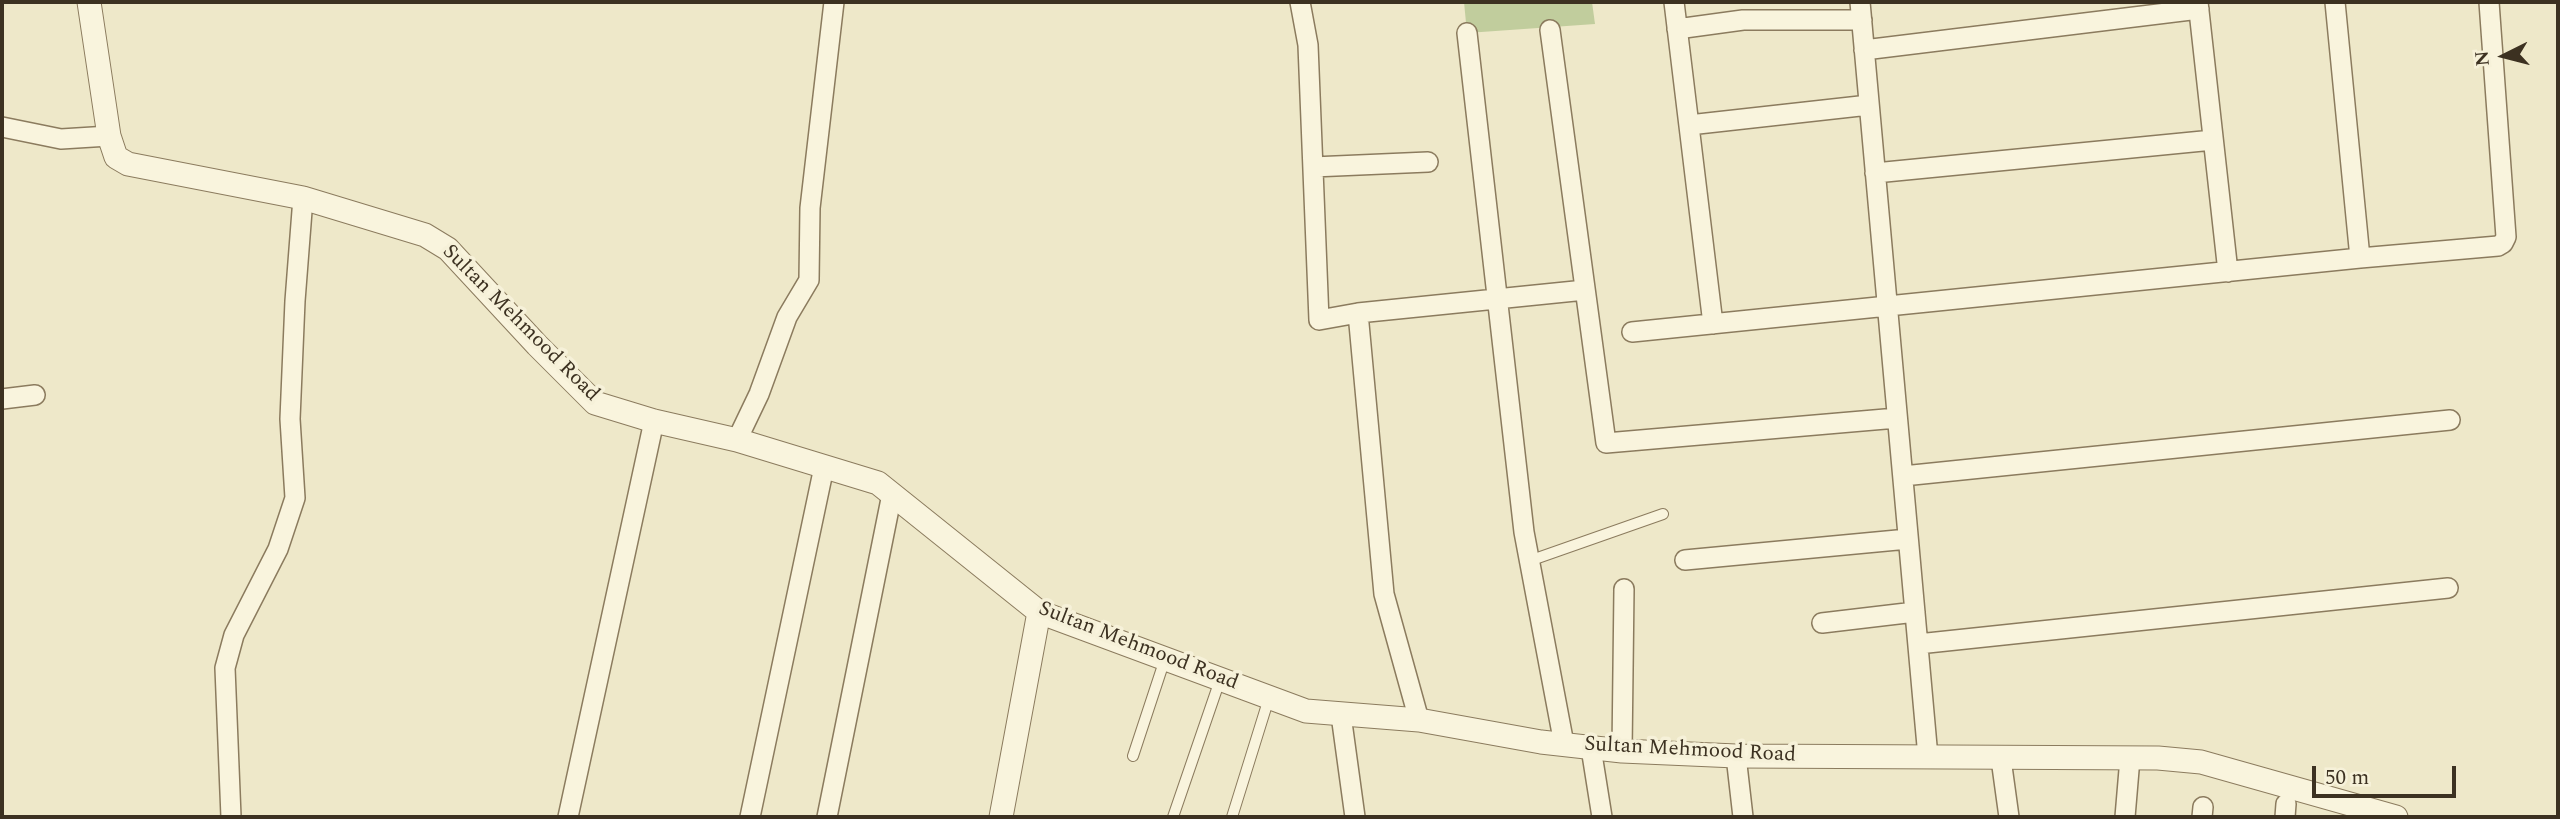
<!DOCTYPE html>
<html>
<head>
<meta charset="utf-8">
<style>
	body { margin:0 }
	#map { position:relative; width:2560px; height:819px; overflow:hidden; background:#eee8c9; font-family:Spectral,serif }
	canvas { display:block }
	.frame { position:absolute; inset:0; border:4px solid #3c3121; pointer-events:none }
	.north { position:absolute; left:2469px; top:21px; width:70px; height:70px; -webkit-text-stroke:5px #f6f1d9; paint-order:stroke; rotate:264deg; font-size:19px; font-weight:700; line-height:28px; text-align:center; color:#3c3121 }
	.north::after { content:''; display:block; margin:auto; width:24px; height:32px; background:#3c3121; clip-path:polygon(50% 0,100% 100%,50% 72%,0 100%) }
	.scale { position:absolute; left:2312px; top:766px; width:144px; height:32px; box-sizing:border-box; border:4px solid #3c3121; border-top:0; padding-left:9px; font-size:21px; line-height:24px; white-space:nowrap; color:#3c3121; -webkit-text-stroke:5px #f6f1d9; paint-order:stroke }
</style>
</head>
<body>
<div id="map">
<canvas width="2560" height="819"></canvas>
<div class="frame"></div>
<div class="north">N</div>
<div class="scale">50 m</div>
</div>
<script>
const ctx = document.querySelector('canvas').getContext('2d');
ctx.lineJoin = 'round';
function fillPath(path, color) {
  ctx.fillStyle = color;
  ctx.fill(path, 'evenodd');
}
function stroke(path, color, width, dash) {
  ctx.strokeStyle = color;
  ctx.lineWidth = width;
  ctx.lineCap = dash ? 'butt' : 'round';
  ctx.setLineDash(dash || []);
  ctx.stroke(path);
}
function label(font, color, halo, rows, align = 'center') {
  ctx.font = font + ' Spectral,serif';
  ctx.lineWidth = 7;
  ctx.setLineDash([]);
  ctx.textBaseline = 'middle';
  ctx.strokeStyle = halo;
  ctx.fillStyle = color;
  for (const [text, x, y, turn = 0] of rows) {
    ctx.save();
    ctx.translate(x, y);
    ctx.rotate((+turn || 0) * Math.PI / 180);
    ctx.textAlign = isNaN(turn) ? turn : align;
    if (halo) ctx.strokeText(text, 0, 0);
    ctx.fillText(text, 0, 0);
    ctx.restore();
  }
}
fillPath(new Path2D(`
	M1464 2H1592L1595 24 1467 33Z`), '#c1cd9d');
const service = new Path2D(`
	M1529 561 1663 514
	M1133 756 1165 659
	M1173 817 1220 680
	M1232 817 1269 698`);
const minor = new Path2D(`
	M1300 2 1308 45 1319 320 1358 313 1384 594 1419 720
	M1674 2 1713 324
	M1860 2 1928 757
	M2198 2 2228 272
	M2335 2 2360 258
	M1677 29 1743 20H1862
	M1550 30 1606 443 1897 418
	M1467 33 1524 532 1564 744
	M1864 50 2199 9
	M1689 125 1869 105
	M2 127 61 139 109 136
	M1313 167 1428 162
	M1875 173 2213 140
	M1358 313 1585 290
	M1632 332 2360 258 2498 246 2503 243 2506 237 2489 2
	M2 399 35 395
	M737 440 759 394 787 317 809 280 810 208 834 2
	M1903 476 2450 420
	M1685 560 1908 539
	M1822 623 1915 612
	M1918 644 2448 588
	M1341 715 1355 817
	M1591 748 1602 817
	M1622 751 1624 589
	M1736 756 1743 817
	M2001 759 2009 817
	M231 817 225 668 234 635 278 549 295 498 290 419 295 301 303 198
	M568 817 654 421
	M750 817 824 467
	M827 817 892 494
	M2125 817 2130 758
	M2202 817 2203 807
	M2285 817 2286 804`);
const tertiary = new Path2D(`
	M89 2 109 136 116 157 128 164 303 198 425 235 448 249 537 345 595 403 654 421 737 440 878 483 1039 612 1306 711 1419 720 1541 742 1622 751 1736 756 2158 758 2201 762 2396 817
	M1001 817 1039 612`);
stroke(service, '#8b7b5e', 12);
stroke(minor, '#8b7b5e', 22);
stroke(tertiary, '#8b7b5e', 25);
stroke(service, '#f9f4dd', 10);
stroke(minor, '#f9f4dd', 19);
stroke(tertiary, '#f9f4dd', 23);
label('21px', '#3c3121', '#f6f1d9', [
	["Sultan Mehmood Road",520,324,45],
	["Sultan Mehmood Road",1138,647,21],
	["Sultan Mehmood Road",1690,751,3]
]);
</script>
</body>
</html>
